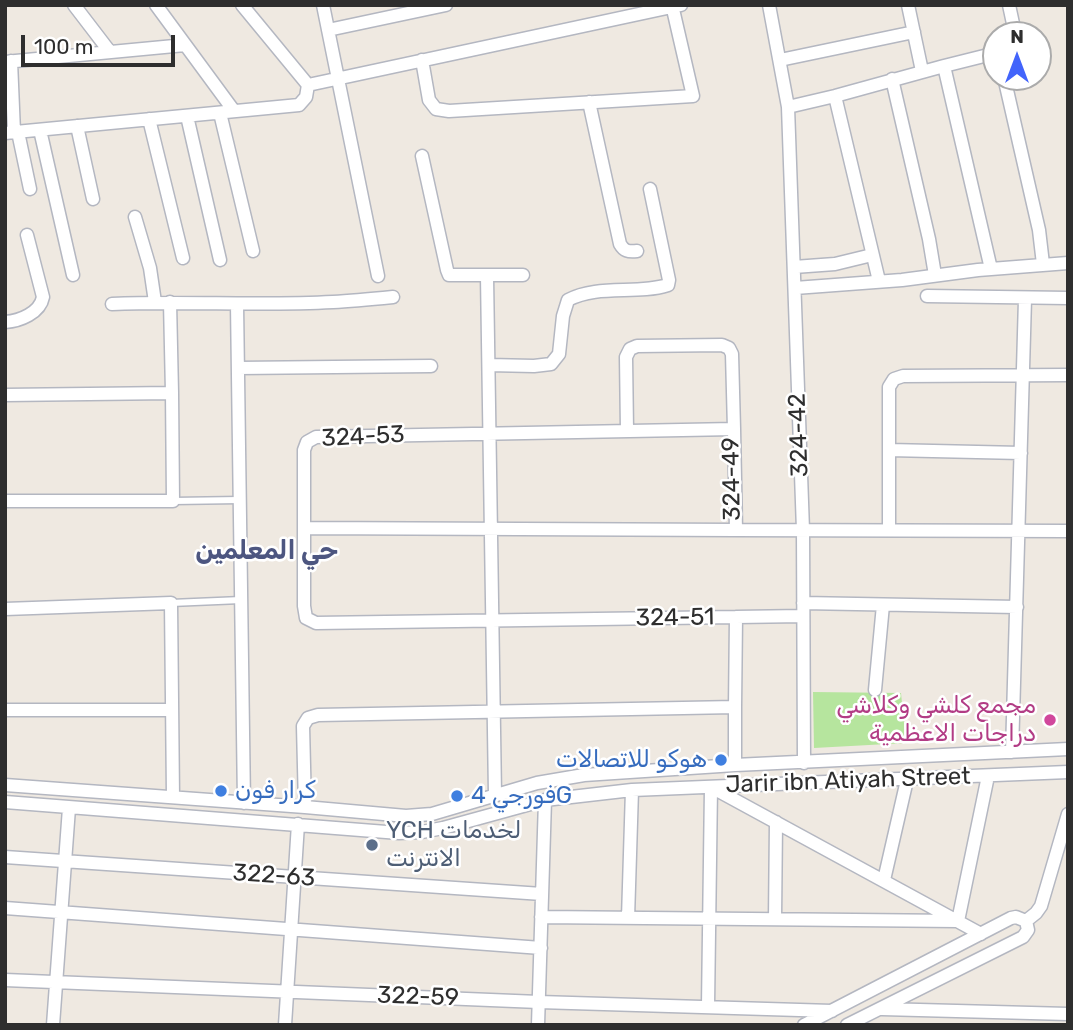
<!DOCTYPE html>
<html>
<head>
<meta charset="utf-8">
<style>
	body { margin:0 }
	#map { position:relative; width:1073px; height:1030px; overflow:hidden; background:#efe9e1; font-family:Rubik,sans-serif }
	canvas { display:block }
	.frame { position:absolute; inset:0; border:7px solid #2e2e2e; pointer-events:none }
	.north { position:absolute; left:982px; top:21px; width:70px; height:70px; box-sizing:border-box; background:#fff; border:2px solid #ababab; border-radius:50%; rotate:0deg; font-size:19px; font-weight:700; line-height:28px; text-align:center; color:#2e2e2e }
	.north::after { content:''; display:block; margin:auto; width:24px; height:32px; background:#4264fb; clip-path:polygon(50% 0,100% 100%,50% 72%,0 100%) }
	.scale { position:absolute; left:21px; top:35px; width:154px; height:32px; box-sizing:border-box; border:4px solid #2e2e2e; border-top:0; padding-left:9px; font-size:21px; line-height:24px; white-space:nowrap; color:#2e2e2e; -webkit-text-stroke:5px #fff; paint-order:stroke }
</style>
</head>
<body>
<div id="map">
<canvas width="1073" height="1030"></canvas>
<div class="frame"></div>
<div class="north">N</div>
<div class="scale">100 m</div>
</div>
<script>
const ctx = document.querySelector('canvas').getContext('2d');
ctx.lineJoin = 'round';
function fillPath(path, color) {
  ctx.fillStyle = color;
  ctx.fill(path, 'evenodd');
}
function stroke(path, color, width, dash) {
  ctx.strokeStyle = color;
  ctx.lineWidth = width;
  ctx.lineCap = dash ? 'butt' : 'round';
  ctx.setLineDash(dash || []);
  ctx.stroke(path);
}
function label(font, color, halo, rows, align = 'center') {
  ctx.font = font + ' Rubik,Cairo,sans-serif';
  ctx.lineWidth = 5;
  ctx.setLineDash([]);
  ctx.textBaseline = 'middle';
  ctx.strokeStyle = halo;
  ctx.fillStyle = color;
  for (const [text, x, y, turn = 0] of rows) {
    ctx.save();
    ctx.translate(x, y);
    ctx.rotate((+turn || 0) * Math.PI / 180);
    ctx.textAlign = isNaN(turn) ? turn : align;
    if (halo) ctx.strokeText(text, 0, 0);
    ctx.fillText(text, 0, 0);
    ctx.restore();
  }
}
fillPath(new Path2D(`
	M813 692 901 693 906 743 814 748Z`), '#b6e59e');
const service = new Path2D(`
	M173 501 240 500
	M171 603 241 600`);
const minor = new Path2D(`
	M74 5 110 52
	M156 5 234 111
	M242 5 308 85
	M323 5 378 276
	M769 5 788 107 803 530 804 763
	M908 5 922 71
	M1009 5 1015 33
	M328 30 446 5
	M422 60 429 100 436 109 449 111 693 96 672 5
	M780 60 914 32
	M11 61 14 132
	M5 62 185 45
	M944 66 996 53
	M1004 77 1039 230 1043 264
	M892 79 929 239 935 275
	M308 85 681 5
	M835 96 879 281
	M589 102 620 244C624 251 628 252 637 251
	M788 107 835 96 944 66 991 269
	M220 113 253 251
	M187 116 220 260
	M149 119 183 258
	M77 126 93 199
	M40 130 73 275
	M18 132 30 189
	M5 133 299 105 306 97 308 85
	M422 156 447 270 449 275H523
	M135 217 150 268 155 302
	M794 267 835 264 872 255
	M487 276 495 795
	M795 288 902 280 978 270 1068 263
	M927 296 1068 298
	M170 302 172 393
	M112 304C186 301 260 306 333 302 353 301 373 299 393 297
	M237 304 244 803
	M5 322C20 321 40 313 43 297L27 235
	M489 365 534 366 551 364 559 354 563 316 568 300C598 284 636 295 668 285L669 280 650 189
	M238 368 431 366
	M5 395 172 393 173 501H5
	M627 431 626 357 630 349 637 346 722 345 729 348 732 354 734 429
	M889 450 1021 453
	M304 528 736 530 734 429 316 437 307 442 304 450V606L306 618 316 623 736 617 735 707 318 715 308 718 303 726 305 807
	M736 530 1068 531
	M889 530V387L894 379 903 376 1068 375
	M803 603 1017 607
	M5 609 171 603 173 797
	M736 617 803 616
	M875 690 883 605
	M5 710H172
	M1012 752 1025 299
	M735 765V707
	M5 785 305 807 406 816 432 814 537 783 584 775 735 765 1068 749
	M5 802 399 833 422 832 443 828 545 800 632 790 1068 772
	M5 857 542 894
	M884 880 907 780
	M5 908 541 948
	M541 917 958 921 988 776
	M628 918 632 790
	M775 919 776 822
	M1026 921 1036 913 1041 906 1068 814
	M5 980 539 1002 832 1011
	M708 1006 711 787 981 934
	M882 1009 1068 1014
	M53 1025 69 808
	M285 1025 298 824
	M538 1025 545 800
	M804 1025 1011 918 1016 917 1026 921 1028 930 1023 937 847 1025`);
stroke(service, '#b4b7c1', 9);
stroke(minor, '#b4b7c1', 15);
stroke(service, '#fff', 6);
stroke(minor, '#fff', 12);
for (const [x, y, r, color] of [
	[1050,720,7,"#d1479c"],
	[721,760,7,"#3f7fe0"],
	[221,791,7,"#3f7fe0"],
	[457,796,7,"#3f7fe0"],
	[372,845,7,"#5c6f8a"]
]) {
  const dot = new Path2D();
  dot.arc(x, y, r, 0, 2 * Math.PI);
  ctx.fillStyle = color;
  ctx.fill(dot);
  stroke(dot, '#fff', 2.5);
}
label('24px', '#2e2e2e', '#fff', [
	["324-42",799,435,-92],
	["324-53",363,437,-3],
	["324-49",732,479,-91],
	["324-51",675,618,-1],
	["Jarir ibn Atiyah Street",848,781,-2],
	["322-63",274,876,4],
	["322-59",418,997,2]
]);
label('24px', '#b23c85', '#fff', [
	["مجمع كلشي وكلاشي",1036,706],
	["دراجات الاعظمية",1036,734]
], 'right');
label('24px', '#366cbe', '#fff', [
	["هوكو للاتصالات",707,760,"right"],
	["كرار فون",235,791],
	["فورجي 4G",471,796]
], 'left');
label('24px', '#4e5e75', '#fff', [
	["YCH لخدمات",386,831],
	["الانترنت",386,859]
], 'left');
label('bold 26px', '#4d5680', '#fff', [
	["حي المعلمين",267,551]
]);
</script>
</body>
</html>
